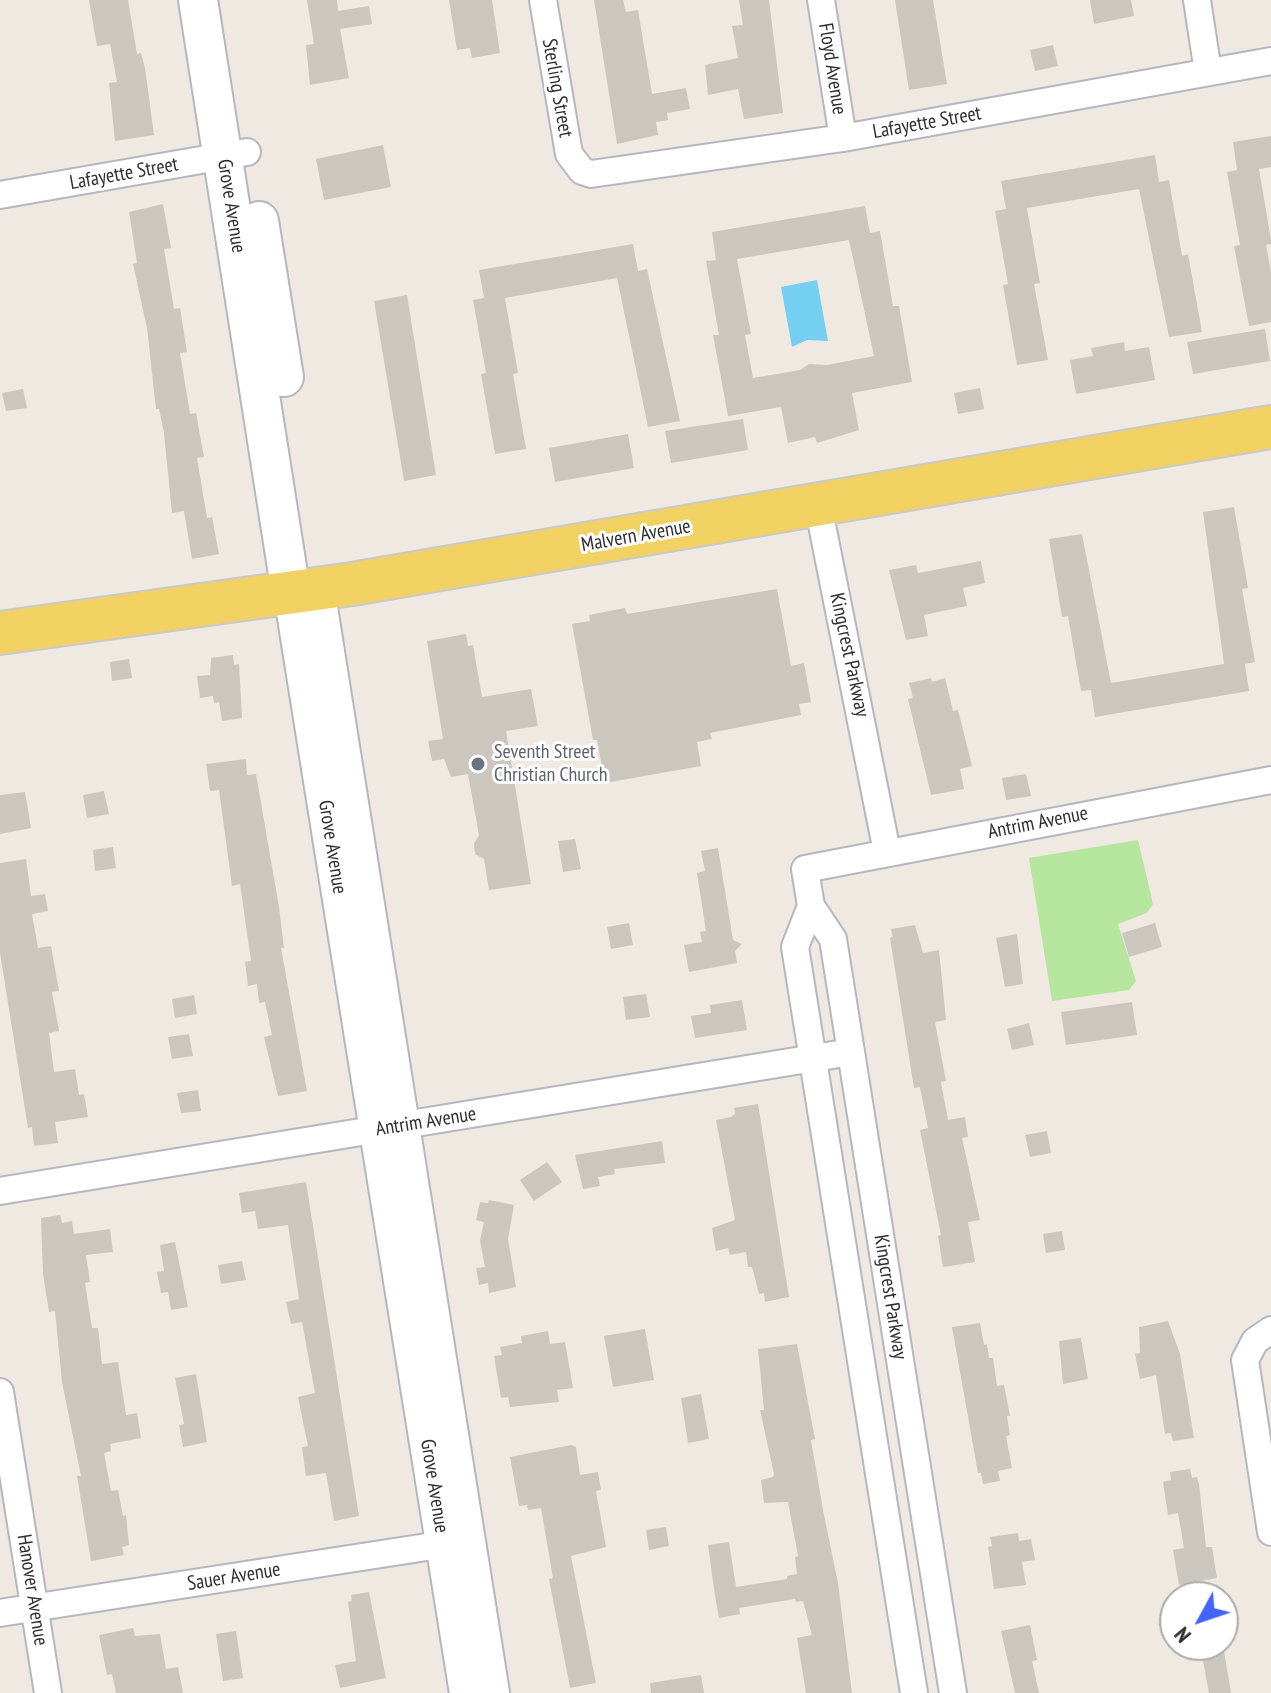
<!DOCTYPE html>
<html>
<head>
<meta charset="utf-8">
<style>
	body { margin:0 }
	#map { position:relative; width:1271px; height:1693px; overflow:hidden; background:#efe9e1; font-family:"PT Sans Narrow",sans-serif }
	canvas { display:block }
	.north { position:absolute; left:1159px; top:1581px; width:80px; height:80px; box-sizing:border-box; background:#fff; border:2px solid #ababab; border-radius:50%; rotate:230deg; font-size:22px; font-weight:700; line-height:32px; text-align:center; color:#2e2e2e }
	.north::after { content:''; display:block; margin:auto; width:28px; height:36px; background:#4264fb; clip-path:polygon(50% 0,100% 100%,50% 72%,0 100%) }
</style>
</head>
<body>
<div id="map">
<canvas width="1271" height="1693"></canvas>
<div class="north">N</div>
</div>
<script>
const ctx = document.querySelector('canvas').getContext('2d');
ctx.lineJoin = 'round';
function fillPath(path, color) {
  ctx.fillStyle = color;
  ctx.fill(path, 'evenodd');
}
function stroke(path, color, width, dash) {
  ctx.strokeStyle = color;
  ctx.lineWidth = width;
  ctx.lineCap = dash ? 'butt' : 'round';
  ctx.setLineDash(dash || []);
  ctx.stroke(path);
}
function label(font, color, halo, rows, align = 'center') {
  ctx.font = font + ' "PT Sans Narrow",sans-serif';
  ctx.lineWidth = 6;
  ctx.setLineDash([]);
  ctx.textBaseline = 'middle';
  ctx.strokeStyle = halo;
  ctx.fillStyle = color;
  for (const [text, x, y, turn = 0] of rows) {
    ctx.save();
    ctx.translate(x, y);
    ctx.rotate((+turn || 0) * Math.PI / 180);
    ctx.textAlign = isNaN(turn) ? turn : align;
    if (halo) ctx.strokeText(text, 0, 0);
    ctx.fillText(text, 0, 0);
    ctx.restore();
  }
}
fillPath(new Path2D(`
	M1138 840 1153 904 1147 913 1118 924 1136 981 1129 990 1052 1001 1029 858Z`), '#b6e59e');
fillPath(new Path2D(`
	M817 280 828 341 807 340 792 347 781 287Z`), '#75cff0');
fillPath(new Path2D(`
	M89 0H128L137 54 141 53 145 68 154 135 115 141 109 83 117 82 110 44 97 46Z
	M307 0H337L338 11 369 6 372 24 340 29 349 78 310 85 306 45 314 44Z
	M449 0H492L500 53 472 58 470 48 457 50Z
	M594 0H623L626 12 638 10 652 94 686 88 690 109 667 113 668 120 656 122 658 135 617 144Z
	M739 0H769L783 113 744 119 738 89 708 95 705 65 738 58 732 26 743 25Z
	M895 0H933L947 84 909 90Z
	M1090 0H1131L1134 16 1094 24Z
	M1053 45 1058 66 1035 71 1030 50Z
	M1271 136V167L1259 169 1271 240V244L1266 245 1271 272V322L1249 326 1234 246 1240 245 1227 172 1237 170 1233 142Z
	M383 145 391 187 324 200 316 159Z
	M1155 155 1159 182 1169 180 1182 256 1188 254 1202 332 1169 337 1139 189 1027 208 1040 283 1034 284 1048 360 1017 365 1003 285 1008 284 995 211 1006 209 1001 181Z
	M163 204 171 248 164 249 174 309 180 308 187 352 180 353 190 414 196 413 204 457 197 458 207 518 212 517 219 554 192 559 184 511 172 513 164 433 159 409H156L147 328 133 264 137 263 129 212Z
	M865 206 870 233 880 231 893 306H899L912 382 852 393 859 430 817 443 815 437 788 443 781 407 728 416 713 335H719L706 261 716 260 712 232ZM849 240 874 356 827 365 809 364 800 370 753 378 745 335 751 334 737 259Z
	M633 244 638 271 647 269 680 421 648 427 617 278 505 298 518 373 513 374 526 449 495 454 481 374 486 373 473 300 484 298 479 270Z
	M407 295 436 475 404 481 374 301Z
	M1265 329 1270 361 1193 374 1187 342Z
	M1124 342 1125 351 1149 347 1155 380 1076 394 1070 360 1093 356 1091 348Z
	M980 388 984 409 958 414 954 393Z
	M23 389 27 408 6 411 2 393Z
	M743 419 748 450 671 463 665 431Z
	M628 434 634 468 555 482 549 448Z
	M1234 507 1248 588 1242 589 1255 662 1245 664 1249 691 1095 717 1091 690 1081 691 1068 616 1062 617 1049 539 1082 534 1111 683 1224 664 1203 512Z
	M981 561 985 583 963 588 967 606 924 615 928 636 906 640 889 570 916 565 918 573Z
	M777 589 791 666 804 663 811 702 799 704 801 715 710 733 712 739 697 742 701 766 605 783 597 740H593L572 624 590 621 589 615 625 608 627 614Z
	M466 634 468 646 473 645 482 697 531 689 538 726 506 731 531 884 489 890 484 859 475 854 474 844 479 835 468 774 451 777 444 759 432 761 428 741 443 739 427 641Z
	M233 655 234 665 239 664 242 718 222 721 219 702 214 703 213 696 200 698 197 676 210 675 211 658Z
	M129 659 132 678 112 681 110 662Z
	M931 678 932 682 945 678 953 711 958 710 972 766 960 769 964 789 931 795 908 699 913 698 909 683Z
	M246 759 247 775 256 774 279 907 284 948H281L307 1091 278 1096 264 1037 272 1035 265 1002 259 1003 257 984 248 986 245 962 251 961 240 884 232 886 219 790 210 791 206 764Z
	M1026 774 1031 796 1006 800 1002 778Z
	M104 791 109 814 87 818 83 795Z
	M25 792 31 828 0 834V795Z
	M575 839 581 869 563 872 558 841Z
	M113 847 116 868 95 871 93 850Z
	M718 848 733 940 742 944 735 951 737 963 689 972 684 945 702 942 700 932 706 931 697 873 705 871 701 851Z
	M26 859 31 896 45 894 48 911 32 914 38 948 51 946 59 991 52 992 59 1031 49 1033 54 1072 75 1069 79 1095 84 1094 88 1117 55 1122 58 1143 34 1146 32 1127 28 1128 0 953V863Z
	M629 923 633 945 611 949 607 927Z
	M1155 923 1162 947 1129 957 1122 933Z
	M915 925 923 953 939 950 946 1020 935 1022 946 1081 941 1082 948 1120 965 1117 968 1137 962 1138 980 1220 968 1222 975 1262 943 1267 938 1236 941 1235 920 1130 928 1128 920 1087 914 1088 890 938 893 937 891 929Z
	M1017 934 1023 984 1005 987 996 938Z
	M646 994 650 1017 626 1020 623 997Z
	M194 995 197 1014 175 1018 172 999Z
	M742 1000 747 1030 695 1038 691 1016 711 1013 710 1005Z
	M1132 1002 1137 1035 1066 1045 1061 1012Z
	M1029 1023 1034 1045 1012 1050 1007 1029Z
	M189 1034 193 1056 172 1059 168 1037Z
	M198 1090 201 1111 181 1113 177 1093Z
	M758 1104 789 1297 765 1302 764 1293 759 1294 752 1267H748L746 1252 730 1255 728 1248 716 1251 712 1228 735 1220 716 1120 731 1117 735 1114 734 1108Z
	M1047 1131 1051 1153 1030 1157 1025 1135Z
	M662 1141 665 1163 614 1169 615 1174 598 1177 600 1186 583 1189 575 1155Z
	M547 1162 562 1182 534 1201 520 1180Z
	M306 1182 359 1516 334 1521 326 1473 306 1476 302 1447 308 1446 298 1397 315 1393 302 1322 291 1324 286 1302 299 1299 288 1225 258 1229 255 1211 242 1213 239 1193Z
	M489 1200 514 1205 508 1239 516 1287 489 1293 488 1283 479 1285 476 1268 485 1267 480 1241 484 1222 476 1220 480 1202 488 1203Z
	M60 1215 62 1223 72 1221 74 1234 110 1229 113 1252 86 1255 90 1282 85 1283 92 1328H98L102 1364 118 1362 126 1415 137 1413 141 1438 110 1444 111 1451 104 1453 111 1491 118 1490 123 1516 126 1515 129 1545 122 1547 124 1555 91 1561 77 1476H81L62 1382 55 1311 49 1312 43 1274 41 1218Z
	M1062 1231 1065 1250 1046 1253 1043 1234Z
	M175 1242 188 1307 171 1310 168 1292 161 1293 157 1272 164 1271 160 1245Z
	M242 1261 246 1280 221 1284 218 1265Z
	M1168 1321 1180 1354 1194 1438 1173 1441 1171 1433 1165 1434 1156 1375 1140 1379 1135 1354 1140 1353 1139 1327Z
	M980 1323 984 1345 987 1344 989 1358H993L997 1386 1004 1385 1010 1416H1007L1010 1435 1006 1436 1012 1468 998 1471 1000 1481 983 1484 981 1473H978L952 1327Z
	M645 1329 654 1380 613 1387 604 1336Z
	M548 1331 550 1344 565 1342 573 1388 557 1390 559 1402 510 1407 508 1397 501 1398 494 1356 502 1355 500 1347 522 1343 521 1336Z
	M1081 1338 1088 1379 1063 1384 1059 1341Z
	M797 1344 815 1439 811 1440 823 1510 838 1583 852 1693H806L797 1638 812 1635 803 1601 796 1602 795 1599 739 1608 740 1614 719 1618 715 1596 708 1545 729 1542 736 1587 787 1579V1576L797 1574 795 1557 798 1556 788 1502 764 1503 761 1480 773 1477 774 1474 760 1410H764L758 1349Z
	M196 1374 207 1442 183 1447 179 1425 184 1424 175 1378Z
	M701 1394 709 1439 688 1443 681 1398Z
	M571 1445 576 1447 580 1475 598 1472 601 1490 596 1491 606 1547 571 1556 596 1683 570 1688 549 1579 553 1578 541 1508 528 1510 527 1505 519 1506 510 1457Z
	M1190 1469 1192 1478 1197 1477 1199 1484 1206 1547H1212L1217 1578 1179 1585 1173 1550 1184 1548 1178 1513 1168 1515 1163 1482 1171 1480 1170 1472Z
	M666 1527 669 1546 649 1550 646 1530Z
	M1018 1533 1019 1541 1031 1539 1035 1560 1022 1562 1026 1585 994 1589 988 1547 992 1546 990 1537Z
	M369 1592 386 1678 340 1688 335 1665 356 1661 348 1602 352 1601 351 1595Z
	M1030 1625 1037 1660 1032 1661 1039 1693H1015L1001 1631Z
	M133 1628 135 1636 160 1634 166 1669 178 1667 183 1693H116L112 1674 107 1675 99 1635Z
	M236 1631 243 1678 223 1681 216 1634Z
	M1200 1645H1223L1231 1693H1209Z
	M701 1675 704 1693H651L650 1683Z`), '#cbc7bf');
const minor = new Path2D(`
	M543 0 569 154 582 171 591 174 843 138 1271 61
	M821 0 843 138
	M1197 0 1208 72
	M0 195 247 152
	M818 505 887 852
	M811 906 795 947 914 1693
	M0 1191 851 1052
	M1271 1330 1255 1341 1245 1360 1271 1532
	M0 1392 48 1693
	M0 1613 459 1542
	M953 1693 833 939 811 906 805 869 1271 780`);
const tertiary = new Path2D(`
	M317 589 492 1693
	M291 593 467 1693`);
const secondary = new Path2D(`
	M198 0 291 593
	M259 221 284 377`);
const primary = new Path2D(`
	M0 633 352 584 1271 427`);
stroke(minor, '#b4b7c1', 30);
stroke(tertiary, '#b4b7c1', 38);
stroke(secondary, '#b4b7c1', 42);
stroke(primary, '#c9c9c9', 46);
stroke(minor, '#fff', 26);
stroke(tertiary, '#fff', 34);
stroke(secondary, '#fff', 38);
stroke(primary, '#f2d163', 42);
for (const [x, y, r, color] of [
	[478,764,8,"#6b7280"]
]) {
  const dot = new Path2D();
  dot.arc(x, y, r, 0, 2 * Math.PI);
  ctx.fillStyle = color;
  ctx.fill(dot);
  stroke(dot, '#fff', 3);
}
label('20px', '#2e2e2e', '#fff', [
	["Floyd Avenue",832,69,81],
	["Sterling Street",557,88,80],
	["Lafayette Street",927,123,-10],
	["Lafayette Street",124,174,-10],
	["Grove Avenue",231,206,81],
	["Malvern Avenue",636,536,-10],
	["Kingcrest Parkway",849,655,78],
	["Antrim Avenue",1038,823,-11],
	["Grove Avenue",332,847,81],
	["Antrim Avenue",426,1122,-9],
	["Kingcrest Parkway",890,1297,81],
	["Grove Avenue",434,1486,81],
	["Sauer Avenue",234,1577,-9],
	["Hanover Avenue",32,1590,81]
]);
label('20px', '#5b616d', '#fff', [
	["Seventh Street",494,752],
	["Christian Church",494,775]
], 'left');
</script>
</body>
</html>
